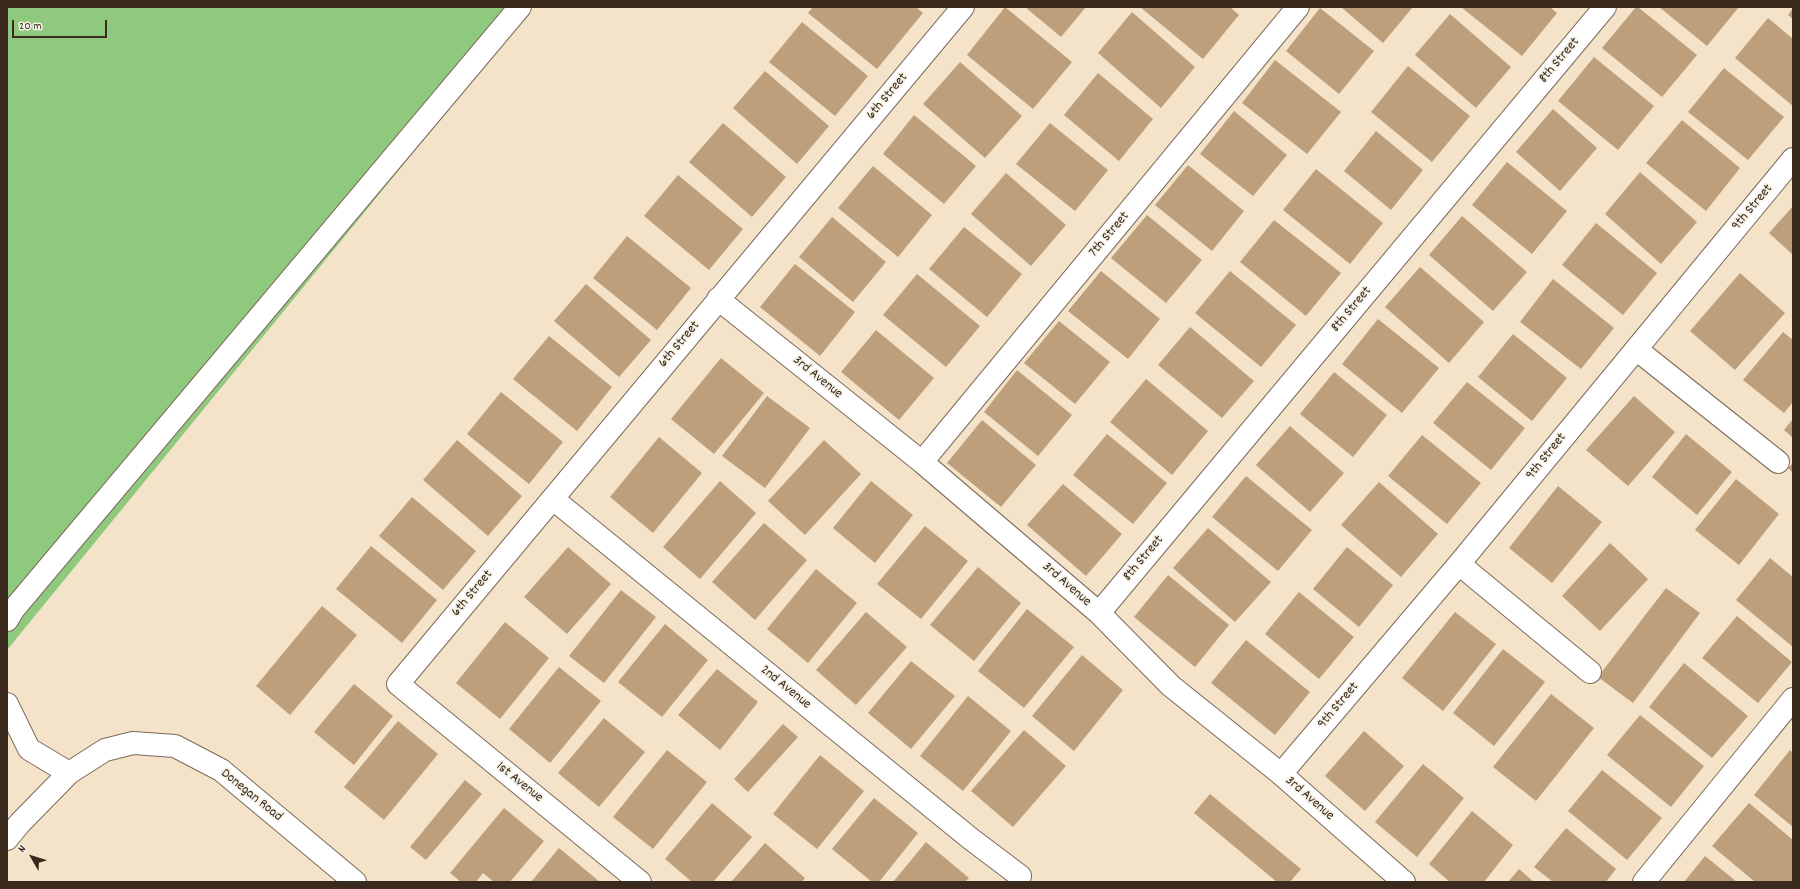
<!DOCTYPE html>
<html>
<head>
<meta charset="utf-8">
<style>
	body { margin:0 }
	#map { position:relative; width:1800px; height:889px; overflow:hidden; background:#f4e2c9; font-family:Dekko,sans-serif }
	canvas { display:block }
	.frame { position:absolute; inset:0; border:8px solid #3b2a1e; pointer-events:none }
	.north { position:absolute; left:12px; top:837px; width:40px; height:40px; -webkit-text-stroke:3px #f7f3e8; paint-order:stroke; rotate:309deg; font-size:11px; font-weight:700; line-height:16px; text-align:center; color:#3b2a1e }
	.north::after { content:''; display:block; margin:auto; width:14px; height:18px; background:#3b2a1e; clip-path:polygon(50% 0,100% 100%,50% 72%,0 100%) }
	.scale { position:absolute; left:12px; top:20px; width:95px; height:18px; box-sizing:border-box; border:2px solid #3b2a1e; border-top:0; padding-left:5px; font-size:12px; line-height:14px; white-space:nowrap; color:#3b2a1e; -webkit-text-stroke:3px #f7f3e8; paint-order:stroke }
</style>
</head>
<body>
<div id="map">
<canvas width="1800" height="889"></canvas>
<div class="frame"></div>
<div class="north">N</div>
<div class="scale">20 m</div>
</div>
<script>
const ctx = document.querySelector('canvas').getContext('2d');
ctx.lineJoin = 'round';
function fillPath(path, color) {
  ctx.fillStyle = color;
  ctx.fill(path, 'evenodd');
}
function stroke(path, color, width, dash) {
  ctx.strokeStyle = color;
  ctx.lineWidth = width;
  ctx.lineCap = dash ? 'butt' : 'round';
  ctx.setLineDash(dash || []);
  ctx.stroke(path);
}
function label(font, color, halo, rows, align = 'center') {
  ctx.font = font + ' Dekko,sans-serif';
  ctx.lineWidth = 3.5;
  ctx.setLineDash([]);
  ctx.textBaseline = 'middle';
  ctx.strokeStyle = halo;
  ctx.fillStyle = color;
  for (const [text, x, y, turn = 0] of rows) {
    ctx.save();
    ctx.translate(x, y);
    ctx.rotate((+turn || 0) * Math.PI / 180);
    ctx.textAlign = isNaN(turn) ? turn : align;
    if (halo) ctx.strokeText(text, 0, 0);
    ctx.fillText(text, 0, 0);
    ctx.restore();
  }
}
fillPath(new Path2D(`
	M7 7H532L7 650Z`), '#8fc97d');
fillPath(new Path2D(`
	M813 7H916L923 13 877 69 808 13Z
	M1005 7 1072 62 1033 109 967 55Z
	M1025 7H1086L1061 37Z
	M1140 7H1230L1239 15 1203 59Z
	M1341 7H1413L1383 43Z
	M1461 7H1550L1557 13 1522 56Z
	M1636 7H1638L1697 55 1662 97 1602 48Z
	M1659 7H1739L1707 46Z
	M1320 8 1374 51 1339 94 1286 51Z
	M1793 8V19L1788 15Z
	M1132 12 1195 67 1161 108 1098 53Z
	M1450 14 1511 67 1476 108 1415 55Z
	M1768 18 1793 39V106L1735 58Z
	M802 22 868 76 835 116 769 62Z
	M1594 57 1654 106 1618 150 1558 101Z
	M1275 60 1341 112 1307 154 1242 103Z
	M960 62 1022 116 985 158 923 104Z
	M1408 66 1470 116 1432 162 1371 112Z
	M1724 68 1784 117 1748 160 1688 112Z
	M765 71 829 126 797 164 733 108Z
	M1098 73 1153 119 1119 161 1064 115Z
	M1553 109 1597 148 1560 191 1516 152Z
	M1234 111 1287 155 1253 196 1200 154Z
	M914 115 976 166 944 204 883 154Z
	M1682 120 1740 168 1706 211 1646 163Z
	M723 123 786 177 752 217 689 162Z
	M1050 123 1108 170 1075 211 1016 164Z
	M1376 131 1423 170 1391 210 1344 171Z
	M1507 162 1567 211 1532 254 1472 205Z
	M1188 165 1244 211 1212 251 1155 205Z
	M873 166 932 215 898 257 838 208Z
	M1316 169 1383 223 1350 264 1283 210Z
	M1640 172 1697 222 1661 264 1605 214Z
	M1006 173 1066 225 1031 266 971 214Z
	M678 175 743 229 709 270 644 216Z
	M1793 206V255L1769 233Z
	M1147 215 1202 260 1166 303 1111 258Z
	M1462 216 1527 272 1493 311 1429 255Z
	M832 217 886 262 853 302 799 257Z
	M1274 220 1341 273 1306 316 1240 262Z
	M1596 223 1657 273 1623 315 1562 265Z
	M964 227 1022 274 987 317 929 269Z
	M627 236 691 288 657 330 593 278Z
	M795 264 855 312 820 356 760 307Z
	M1420 267 1484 322 1449 363 1385 307Z
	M1101 271 1160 319 1128 359 1068 311Z
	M1230 271 1296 325 1261 367 1195 313Z
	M1740 273 1785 313 1735 370 1690 331Z
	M917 274 980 326 946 367 883 315Z
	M1553 279 1614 328 1581 369 1520 322Z
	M586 284 651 340 619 377 554 321Z
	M1378 319 1439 368 1402 413 1342 364Z
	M1059 321 1110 362 1075 404 1024 363Z
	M1190 327 1254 381 1222 418 1158 365Z
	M876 330 934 378 899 420 841 372Z
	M1783 332 1793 340V402L1784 413 1743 380Z
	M1513 334 1567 378 1532 421 1478 377Z
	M549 336 612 387 577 431 513 379Z
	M721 358 764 393 714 454 671 419Z
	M1017 370 1072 415 1038 456 984 412Z
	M1334 372 1387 415 1353 457 1300 414Z
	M1146 379 1208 431 1172 475 1110 422Z
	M1467 382 1525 428 1491 470 1433 423Z
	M501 392 563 442 529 484 467 434Z
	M767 396 810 428 765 488 722 456Z
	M1634 396 1675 432 1628 486 1586 450Z
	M1793 419V438L1784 430Z
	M982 420 1036 465 1001 507 947 463Z
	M1290 426 1344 473 1310 512 1256 465Z
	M1107 434 1167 483 1133 524 1073 475Z
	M1686 434 1732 472 1697 515 1652 477Z
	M1422 435 1481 483 1447 524 1388 476Z
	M659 437 702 473 653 533 610 497Z
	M457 440 522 496 488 536 423 480Z
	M824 440 861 474 805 535 768 501Z
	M1793 463V473L1788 468Z
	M1246 476 1312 530 1278 571 1212 517Z
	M1736 479 1779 514 1739 565 1695 530Z
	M720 481 756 513 700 579 663 547Z
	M871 481 913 515 875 563 833 528Z
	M1379 482 1438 534 1401 577 1341 525Z
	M1063 484 1122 534 1086 576 1027 525Z
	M1558 486 1602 522 1552 583 1509 548Z
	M412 497 476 551 443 590 379 536Z
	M764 523 807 560 755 620 712 582Z
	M925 526 968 561 921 619 877 584Z
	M1208 528 1271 582 1235 622 1173 568Z
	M1610 543 1648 579 1600 631 1562 596Z
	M371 546 437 600 402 643 336 589Z
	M568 547 611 584 567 634 524 597Z
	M1347 547 1393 585 1359 627 1313 589Z
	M1770 558 1793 577V647L1736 600Z
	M978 567 1021 603 974 661 930 625Z
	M816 569 857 603 808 663 767 629Z
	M1168 575 1229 625 1195 667 1134 617Z
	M1666 588 1700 613 1633 703 1598 677Z
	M621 590 656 617 604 683 569 656Z
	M1299 592 1354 637 1319 679 1265 634Z
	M322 606 357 635 290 715 256 686Z
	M1027 609 1074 647 1024 708 978 671Z
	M866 612 907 647 856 705 816 670Z
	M1455 612 1496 644 1443 711 1402 678Z
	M1737 616 1792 662 1758 703 1702 658Z
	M505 622 549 658 500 719 456 683Z
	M665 624 708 660 662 717 618 682Z
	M1246 640 1310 692 1275 735 1211 683Z
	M1503 649 1545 682 1494 746 1453 713Z
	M1082 655 1123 690 1074 751 1032 716Z
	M911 661 955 696 911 749 868 713Z
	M1684 663 1748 716 1712 758 1649 707Z
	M559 667 601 701 550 763 509 729Z
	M717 669 758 702 720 750 678 715Z
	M354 684 393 716 354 765 314 732Z
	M1551 694 1594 728 1536 801 1493 767Z
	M968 696 1011 731 963 791 920 756Z
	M1640 715 1704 766 1671 807 1607 755Z
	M604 718 645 752 599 807 558 773Z
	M398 721 438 754 384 820 344 787Z
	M783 724 798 737 748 792 734 779Z
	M1024 730 1066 766 1013 827 971 791Z
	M1364 731 1404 766 1365 811 1325 776Z
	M667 750 707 782 653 849 613 817Z
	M1790 750 1793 753V827L1754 795Z
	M820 755 864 791 817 849 773 814Z
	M1423 764 1464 798 1417 857 1375 822Z
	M1602 770 1662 818 1627 860 1568 811Z
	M465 780 482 794 426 860 410 847Z
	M1210 794 1301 869 1290 882H1277L1194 813Z
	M874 798 918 833 879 882H872L832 849Z
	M712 803 752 837 713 882H692L665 859Z
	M1749 803 1793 840V882H1755L1712 846Z
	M504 808 544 841 510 882H494L483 873 476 882H461L450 873Z
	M1472 811 1513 845 1484 882H1450L1429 864Z
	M1566 828 1616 869 1606 882H1553L1534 867Z
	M926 842 969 878 965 882H893Z
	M765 843 805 878 802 882H731Z
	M559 848 600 882H531Z
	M1705 856 1737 882H1684Z
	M1519 869 1534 882H1508Z`), '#bda07b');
const minor = new Path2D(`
	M718 299 922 462 1099 613 1171 686 1281 774 1404 882
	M1636 349 1778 462
	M922 462 1298 7
	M553 499 971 839 1020 876
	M1459 564 1590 672
	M1099 613 1605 7
	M7 620 13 610 520 7
	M7 704 29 749 69 773
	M1281 774 1459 564 1793 159
	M7 839 20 823 69 773 105 750 133 743 175 746 221 770 355 882
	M640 882 398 684 963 7
	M1644 882 1793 699`);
stroke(minor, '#7c6a5a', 24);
stroke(minor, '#fff', 22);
label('14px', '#3b2a1e', '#f7f3e8', [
	["8th Street",1560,61,-50],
	["6th Street",888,97,-50],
	["9th Street",1753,208,-50],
	["7th Street",1110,235,-50],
	["8th Street",1352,310,-50],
	["6th Street",680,345,-50],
	["3rd Avenue",817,378,39],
	["9th Street",1547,457,-51],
	["8th Street",1144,559,-50],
	["3rd Avenue",1066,585,41],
	["6th Street",473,594,-50],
	["2nd Avenue",785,688,39],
	["9th Street",1339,706,-50],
	["1st Avenue",519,783,39],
	["Donegan Road",251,796,39],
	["3rd Avenue",1309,799,41]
]);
</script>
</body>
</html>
